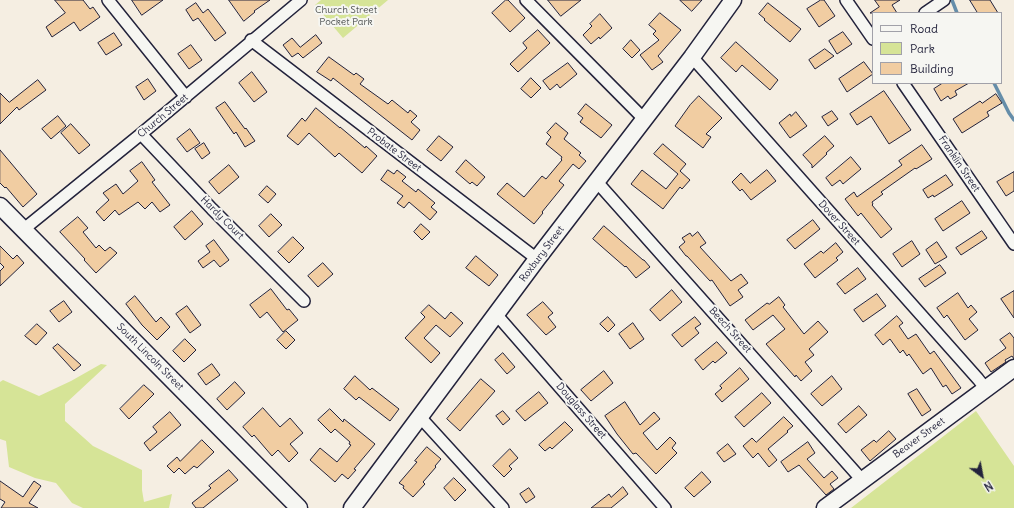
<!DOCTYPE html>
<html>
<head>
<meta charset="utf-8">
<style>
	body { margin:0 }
	#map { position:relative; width:1014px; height:508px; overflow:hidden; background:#f5eee2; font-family:Delius,sans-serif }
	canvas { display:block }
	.legend { position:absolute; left:872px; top:12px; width:130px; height:72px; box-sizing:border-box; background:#f6f6f2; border:1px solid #a1a1a9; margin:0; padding:5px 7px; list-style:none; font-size:12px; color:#22223b }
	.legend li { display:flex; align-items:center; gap:8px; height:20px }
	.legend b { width:20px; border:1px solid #a1a1a9 }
	.north { position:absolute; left:962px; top:456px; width:40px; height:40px; -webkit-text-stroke:3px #f6f6f2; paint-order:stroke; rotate:148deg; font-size:11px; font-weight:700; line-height:16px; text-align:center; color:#22223b }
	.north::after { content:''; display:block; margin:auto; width:14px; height:18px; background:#22223b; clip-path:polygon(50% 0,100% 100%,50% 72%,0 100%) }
</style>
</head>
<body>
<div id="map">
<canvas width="1014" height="508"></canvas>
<ul class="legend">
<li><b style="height:5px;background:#f6f6f2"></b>Road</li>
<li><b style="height:11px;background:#d6e497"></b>Park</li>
<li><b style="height:11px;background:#f1cda2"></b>Building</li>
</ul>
<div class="north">N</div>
</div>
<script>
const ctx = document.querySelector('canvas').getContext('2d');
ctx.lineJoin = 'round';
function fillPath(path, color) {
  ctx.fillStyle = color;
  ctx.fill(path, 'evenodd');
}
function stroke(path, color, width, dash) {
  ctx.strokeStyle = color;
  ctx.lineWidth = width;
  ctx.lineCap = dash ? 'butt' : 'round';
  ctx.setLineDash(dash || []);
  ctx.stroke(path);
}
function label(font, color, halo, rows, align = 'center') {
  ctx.font = font + ' Delius,sans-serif';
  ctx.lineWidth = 4;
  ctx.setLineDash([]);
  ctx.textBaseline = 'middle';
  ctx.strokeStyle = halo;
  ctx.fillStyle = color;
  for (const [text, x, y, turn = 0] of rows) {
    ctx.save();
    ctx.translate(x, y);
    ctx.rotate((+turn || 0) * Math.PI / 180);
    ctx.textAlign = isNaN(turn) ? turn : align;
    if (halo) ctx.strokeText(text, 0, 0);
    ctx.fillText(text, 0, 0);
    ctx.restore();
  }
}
fillPath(new Path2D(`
	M321 0H388L343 38 315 5Z
	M101 364 107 365 65 404V421L93 446 142 470V490L144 502 172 494 169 508H83L72 503 56 483 35 478 9 467 6 441 0 439V382L3 380 39 396 71 381Z
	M976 411 1014 466V508H851Z`), '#d6e497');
stroke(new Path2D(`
	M952 0 957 13
	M994 83 1009 113 1014 120`), '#658da9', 3.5);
const building = new Path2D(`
	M55 0H83L90 9 93 7 100 17 80 31 74 22 52 37 46 27 65 13Z
	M132 0H163L142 15Z
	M229 0H270L254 11 255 12 244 21Z
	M506 0H508L525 18 510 32 492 13Z
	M548 0H581L561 16Z
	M680 0H702L692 11Z
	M821 0H824L835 16 819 27 807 9Z
	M875 0H900L892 5 897 13H870L879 7Z
	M970 0H990L998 13H978Z
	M196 3 203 13 208 9 226 33 215 41 198 18 193 21 186 10Z
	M768 3 801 29 790 42 764 20 765 19 759 14Z
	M660 13 681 30 658 56 663 62 652 70 640 55 659 40 653 34 656 31 649 25Z
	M600 14 612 28 600 39 599 37 591 44 583 35 592 26 590 24Z
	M538 30 550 43 518 72 510 64 527 48 523 43Z
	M843 32 852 44 837 54 829 41Z
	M114 33 122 45 106 55 98 43Z
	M316 35 322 43 303 58 298 53 292 57 283 45 292 38 300 47Z
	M631 40 640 50 632 58 623 49Z
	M736 42 778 80 770 90 742 65 736 72 721 58Z
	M191 45 202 60 189 69 178 54Z
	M825 49 834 56 815 69 809 60Z
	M329 57 354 75 356 73 364 79 360 84 388 104 392 100 408 113 410 110 417 116 411 122 420 130 412 140 333 78 331 81 317 72Z
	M864 62 873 74 847 92 839 79Z
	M568 63 577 74 560 88 557 84 550 90 543 81Z
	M252 72 267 92 254 102 239 83Z
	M531 78 541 88 531 98 521 89Z
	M148 79 156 91 144 100 136 87Z
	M38 80 46 90 19 110 17 107 0 124V93L9 102Z
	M943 83H969L955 91 957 95 950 99 948 96 941 101 934 89Z
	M884 91 911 130 889 144 871 116 857 125 850 114Z
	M996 94 1002 103 987 112 989 116 962 133 953 119 980 101 982 103Z
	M699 96 722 118 706 134 711 137 703 148 675 126 690 105Z
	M225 102 245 129 246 128 255 141 245 147 236 132 234 134 216 108Z
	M586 104 612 125 601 138 580 122 583 118 578 114Z
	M316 108 340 128V127L365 148 366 146 377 156 362 173 339 153 335 157 309 133 298 145 287 136 302 118 305 121Z
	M832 111 838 119 828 126 822 117Z
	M796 112 807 126 790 138 779 123 790 114 791 116Z
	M58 116 66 126 51 139 42 129Z
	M556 123 568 133 564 139 581 153 579 155 586 161 579 169 573 164 559 181 564 185 542 212 543 213 534 224 497 194 507 183 524 197 542 176 546 179 562 160 561 159 562 157 546 144 551 137 547 133Z
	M71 124 90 145 79 154 61 133Z
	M190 129 200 143 187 152 177 139Z
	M439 136 453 147 441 161 427 150Z
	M825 136 834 146 826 153 827 154 812 168V165L803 155Z
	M204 143 210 153 202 159 195 149Z
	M663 144 686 164 680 171 690 180 682 189 680 187 663 209 631 184 642 170 666 189 678 174 654 154Z
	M922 145 932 159 916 169 915 168 881 192 883 194 872 202 873 204 872 205 892 229 881 238 861 213 858 216 845 199 854 192 857 197 902 165 899 161Z
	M0 150 37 194 23 207 6 187 5 188 0 183Z
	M851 157 861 169 843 184 840 180 832 186 826 178Z
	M466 160 485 177 477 186 472 182 470 184 456 172Z
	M142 162 155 180 152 182 170 205 160 212 152 202 145 209 138 202 119 215 115 210 104 221 96 212 109 200 103 193 116 184 123 194 138 181 130 171Z
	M229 165 239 177 219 194 209 182Z
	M388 170 394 174 397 170 406 177 402 181 416 192 418 189 435 203 431 207 437 212 430 220 409 202 404 208 397 203 403 196 381 180Z
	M767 170 776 181 751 200 742 189 740 191 732 182 741 173 750 183Z
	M1014 172V191L1006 196 997 182Z
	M946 175 953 185 934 197 933 195 928 198 923 190Z
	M267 186 276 194 268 203 259 195Z
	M962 201 970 213 943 231 935 219Z
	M192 211 203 224 185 240 174 227Z
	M271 214 282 225 269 237 259 226Z
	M78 217 88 228 83 232 96 248 99 245 105 251 110 247 117 253 96 273 84 260 85 259 60 232Z
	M813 220 820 229 795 249 787 240Z
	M421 224 430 232 422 240 414 232Z
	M604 226 643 260H644L650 267 636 278 626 266 625 267 593 239Z
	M982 231 987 238 961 255 956 248Z
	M698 232 706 243 700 247 731 281 741 274 748 283 738 290 743 297 730 306 712 280 710 281 687 256H686L679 247 685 242 682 238 690 233 692 236Z
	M293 237 304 248 289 263 278 252Z
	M214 240 229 260 220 267 214 260 203 268 198 261 210 252 206 246Z
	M912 241 920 254 902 267 893 254Z
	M937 242 947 257 935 264 926 250Z
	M836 243 843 252 836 258 838 260 815 278 804 264 821 251 823 253Z
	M0 246 13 259 17 255 24 263 0 286V271L4 267 0 263Z
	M476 256 498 275 489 286 466 268Z
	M323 263 333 274 318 287 308 276Z
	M940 265 946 273 925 287 919 279Z
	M858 268 866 279 845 294 837 284Z
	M271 289 287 310 289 309 298 320 283 332 267 312 260 318 250 305Z
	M672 290 682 302 660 321 650 310Z
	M1014 291V318L1001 299Z
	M958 293 968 308 971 305 977 312 969 319 978 330 965 340 947 315 944 318 937 308Z
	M877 294 886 306 863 322 854 310Z
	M135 296 156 322 161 317 170 327 157 340 142 325 126 304Z
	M779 297 785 305 783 307 804 334 818 321 828 332 809 349 814 355 805 362 812 371 801 381 796 375 795 377 766 344 785 329 773 315 753 330 745 320 767 303 769 304Z
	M64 301 72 312 59 322 50 311Z
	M543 302 553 313 548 317 556 327 546 335 527 315Z
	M429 305 445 319 451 312 463 323 450 337 436 325 424 338 440 353 431 363 405 338 425 317 421 313Z
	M187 306 201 325 190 333 176 314Z
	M897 316 903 323 899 326 908 339 916 334 930 354 934 351 961 388 952 394 946 385 943 387 931 368 923 374 909 354 907 356 903 350 900 353 890 339 883 345 875 335Z
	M608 317 615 325 608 332 600 324Z
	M695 317 701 324 695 328 699 333 682 347 672 335Z
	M633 323 644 339 630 349 619 334Z
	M37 324 47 333 36 345 25 336Z
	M286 331 295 340 286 349 277 340Z
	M1010 333 1014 338V359L1012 356 1005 360 1006 362 991 372 985 363 1006 348 1000 340Z
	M185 339 196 350 184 362 173 351Z
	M717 342 727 353 715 363 713 361 703 370 695 360Z
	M58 344 81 365 74 371 53 348Z
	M503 353 515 367 507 374 495 360Z
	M212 364 220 375 206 385 198 374Z
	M740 368 749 379 722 402 715 394 722 388 720 386Z
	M604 371 613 383 591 401 581 390Z
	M355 376 370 390 372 388 399 409 390 421 359 397 356 400 344 389Z
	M832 376 842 389 822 406 811 394Z
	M481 379 495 391 460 431 447 419Z
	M235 382 245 393 227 410 217 399Z
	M144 385 154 394 129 419 120 409Z
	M917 389 931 410 922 416 908 394Z
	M539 392 548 403 525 421 516 411Z
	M762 393 771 403 744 427 735 417Z
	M625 402 640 425 654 412 660 419 643 433 657 450 670 437 676 443 672 448 677 453 656 474 636 453 633 454 617 434 605 416Z
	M859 406 867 415 846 433 838 424Z
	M263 408 280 427 290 418 303 433 290 444 298 453 289 462 278 450 272 456 254 435 252 437 243 427Z
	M330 409 343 422 344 419 375 444 354 469 356 470 348 479 342 474 335 482 310 460 320 448 337 462 351 445 349 444 350 442 335 429 331 433 318 420Z
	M503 411 510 419 503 425 496 416Z
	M170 412 181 425 150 451 144 443 157 432 153 427Z
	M784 417 793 426 787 431 788 432 768 449 777 460 769 467 758 453 753 458 743 446 752 438 756 442Z
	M565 422 573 430 552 449 550 447 545 451 539 445Z
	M889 431 896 439 870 461 861 450 874 440 876 442Z
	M202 440 214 452 197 468 194 466 185 474 179 468 174 473 167 466 177 457 180 461Z
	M808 442 815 453 807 459 824 478 832 471 838 478 830 484 834 489 826 495 799 465 788 472 781 462Z
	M728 444 736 454 724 462 717 453Z
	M427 447 441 459 435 466 436 467 423 482 425 484 413 497 403 488 404 486 399 483 417 462 415 461Z
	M510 449 518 458 509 466 512 469 504 477 493 466Z
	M229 470 238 480 203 508H196L192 503 211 488 209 486Z
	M702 472 711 482 694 497 685 488Z
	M454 478 466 490 455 501 444 488Z
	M0 481 23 497 34 481 41 486 29 503 38 508H1L5 502 0 499Z
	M623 487 628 494 611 508H591L609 494 611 497Z
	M529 488 535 497 526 503 520 494Z`);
fillPath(building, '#f1cda2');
stroke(building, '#22223b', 1);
const street = new Path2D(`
	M108 0 186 97
	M526 0 644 119
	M846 0 873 39
	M925 13 944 0
	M251 40 537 259
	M692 57 978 379 986 389
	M903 83 1014 244
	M141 134 212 209 304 301
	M597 182 862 480
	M24 229 141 134 301 0
	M496 314 665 508
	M420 417 503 508`);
const secondary = new Path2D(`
	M0 206 299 508
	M352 508 537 259 692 57 733 0
	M825 508 1014 368`);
stroke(street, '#22223b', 14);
stroke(secondary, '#22223b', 19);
stroke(street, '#f6f6f2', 11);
stroke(secondary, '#f6f6f2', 16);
label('10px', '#4f5252', '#f6f6f2', [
	["Church Street",346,10],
	["Pocket Park",346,22]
]);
label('10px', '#22223b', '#f6f6f2', [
	["Church Street",163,116,-40],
	["Probate Street",394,150,37],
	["Franklin Street",959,164,56],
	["Hardy Court",222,218,45],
	["Dover Street",839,223,48],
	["Roxbury Street",542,254,-53],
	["Beech Street",730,330,48],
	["South Lincoln Street",150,357,45],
	["Douglass Street",581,411,49],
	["Beaver Street",919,438,-36]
]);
</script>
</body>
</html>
